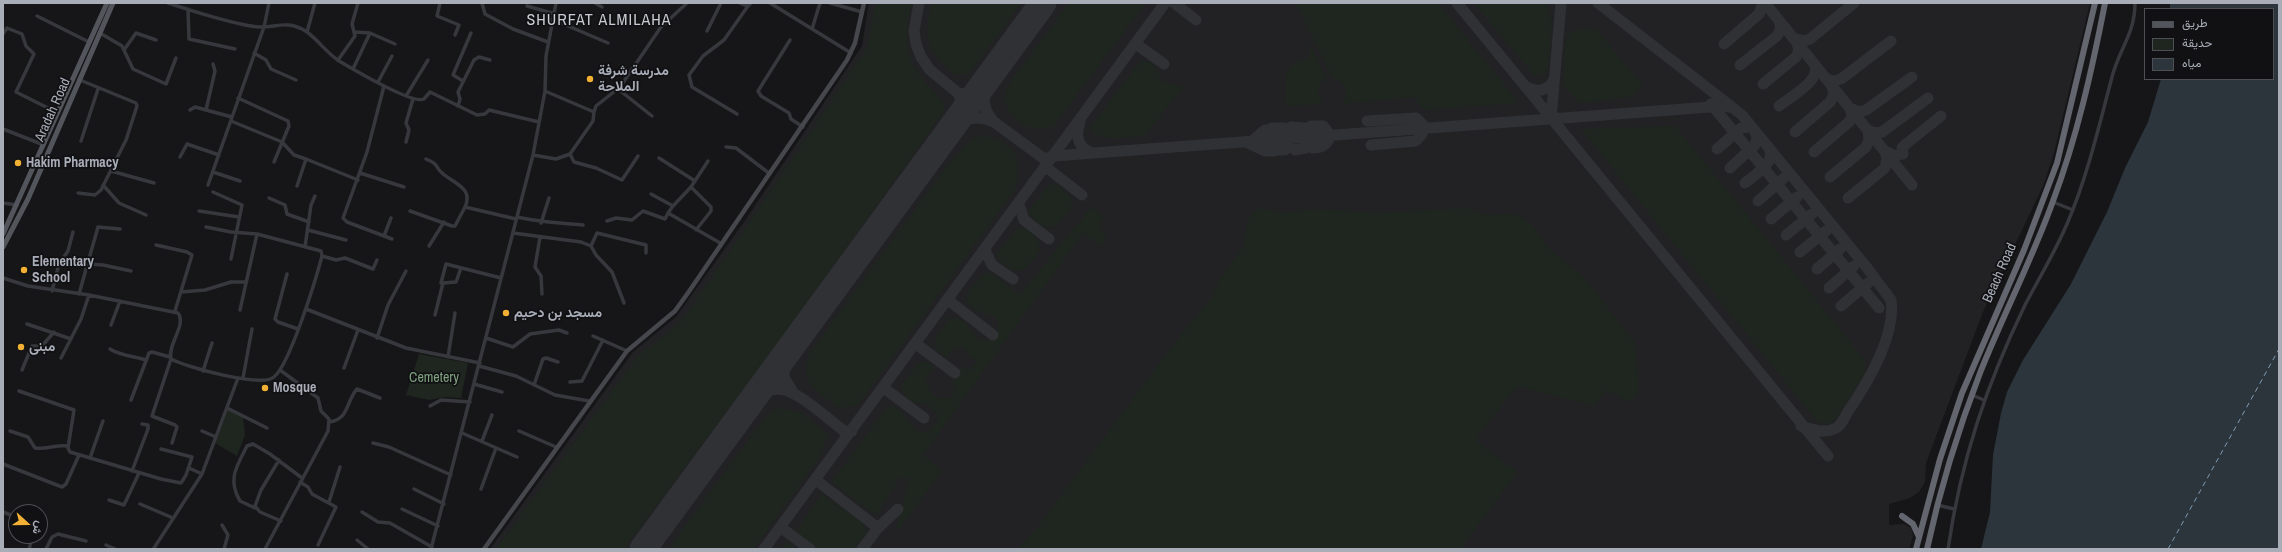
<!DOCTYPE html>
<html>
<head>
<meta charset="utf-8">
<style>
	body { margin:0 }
	#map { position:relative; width:2282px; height:552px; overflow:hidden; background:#161618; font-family:"Archivo Narrow",Vazirmatn,sans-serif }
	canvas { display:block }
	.frame { position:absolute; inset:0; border:4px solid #a8adb8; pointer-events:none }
	.legend { position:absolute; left:2144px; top:8px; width:130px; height:72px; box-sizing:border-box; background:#111113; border:1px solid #4d4f55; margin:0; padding:5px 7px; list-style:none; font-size:12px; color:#a8adb8 }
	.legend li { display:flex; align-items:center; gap:8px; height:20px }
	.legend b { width:20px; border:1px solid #4d4f55 }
	.north { position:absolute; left:8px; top:504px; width:40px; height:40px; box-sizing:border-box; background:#111113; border:1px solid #4d4f55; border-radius:50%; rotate:111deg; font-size:11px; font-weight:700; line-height:16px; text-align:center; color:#a8adb8 }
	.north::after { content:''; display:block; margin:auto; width:14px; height:18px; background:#f2b134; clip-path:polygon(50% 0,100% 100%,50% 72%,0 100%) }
</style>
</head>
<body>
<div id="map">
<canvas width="2282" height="552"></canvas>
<div class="frame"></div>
<ul class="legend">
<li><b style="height:5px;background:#53555c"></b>طريق</li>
<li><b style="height:11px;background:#1e261f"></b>حديقة</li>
<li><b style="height:11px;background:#2c353c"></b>مياه</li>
</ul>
<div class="north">ش</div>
</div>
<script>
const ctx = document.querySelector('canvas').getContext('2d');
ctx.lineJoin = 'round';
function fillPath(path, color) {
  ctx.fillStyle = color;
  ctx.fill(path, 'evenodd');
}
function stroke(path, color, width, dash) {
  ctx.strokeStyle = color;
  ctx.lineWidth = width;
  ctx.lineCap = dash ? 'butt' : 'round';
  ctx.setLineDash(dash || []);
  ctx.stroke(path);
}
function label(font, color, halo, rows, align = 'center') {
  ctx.font = font + ' "Archivo Narrow",Vazirmatn,sans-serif';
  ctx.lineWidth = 3.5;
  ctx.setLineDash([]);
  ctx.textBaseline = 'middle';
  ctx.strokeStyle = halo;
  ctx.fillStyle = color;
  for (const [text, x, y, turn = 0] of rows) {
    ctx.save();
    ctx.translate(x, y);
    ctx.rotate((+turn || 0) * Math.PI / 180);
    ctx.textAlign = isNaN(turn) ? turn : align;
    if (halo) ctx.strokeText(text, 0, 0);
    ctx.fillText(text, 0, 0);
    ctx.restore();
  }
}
fillPath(new Path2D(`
	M869 3H2090L2054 153 2043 186 1983 312 1926 463 1925 482 1919 492 1910 498 1889 504V525L1904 524 1911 528 1913 536 1909 549H490L633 352 676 317 744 222 862 46Z`), '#222225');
fillPath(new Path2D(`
	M876 3H911C905 37 902 56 927 84 934 92 941 97 945 108L940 117 783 336 624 549H496L638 356 681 322 743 232 867 48Z
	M931 3H1021L968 75 954 74C925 47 924 41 931 3Z
	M1069 3H1146L1053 127 1031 129 1018 121 1008 110 1004 98 1008 85Z
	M1296 3H1438L1519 103 1424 110 1414 97 1343 104C1348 94 1347 89 1340 80L1333 79Z
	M1474 3H1545L1552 22 1548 69 1542 75H1534Z
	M1578 29H1596L1643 86 1631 97 1580 103 1563 86 1565 44 1570 33Z
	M1309 42 1327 79 1321 82 1317 94 1323 104 1285 106 1286 74 1292 64 1307 58 1310 52Z
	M1143 61 1152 63 1163 82 1184 87 1144 136C1127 137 1107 142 1092 132L1091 126 1139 63Z
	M1675 126 1865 360V374L1834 421 1826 424 1817 421 1581 129Z
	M982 135C1016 144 1021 154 1016 188L858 405 839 408C818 392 799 384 809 354L947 166 968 142Z
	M1051 183C1062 186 1073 195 1072 207 1057 226 1049 238 1029 213V210Z
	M1091 207 1104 216 1098 228 1107 235 1102 247 1083 233 923 455 942 471 900 528H896L909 479 900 477 876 516 833 483V480L888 406C911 407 903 434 929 432L939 417 938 415 928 404 910 402 902 392 901 385 919 363 927 362 934 366 926 379C928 392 938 403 952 397L956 388 951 384 962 366 970 371 977 361 969 356 965 349 956 347 947 357C923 347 940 332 949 318 968 314 968 333 980 340H993L999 331 997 329 999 324 996 318C982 311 970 313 965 296L985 272 994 275 1020 295Z
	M1261 208 1284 213 1315 209 1379 213 1466 208 1487 215 1514 214 1525 219 1534 227 1548 248 1585 278 1635 343 1639 393 1628 402 1607 390 1594 406 1521 387 1516 388 1478 436 1477 442 1514 469 1516 472 1515 476 1460 549H1018L1040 524 1169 350 1213 295 1218 282 1243 247 1248 220 1255 211Z
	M1019 227C1030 229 1041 239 1040 251 1026 270 1017 281 997 257V253Z
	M419 354 468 363 461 398 445 397 429 400 406 395Z
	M780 408 801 413 828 434 820 456 754 549H668L767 415Z
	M228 410 243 417 245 435 237 456 215 443Z
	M822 494 863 523 867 532 854 549H819L799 535 798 528Z
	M786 541H787L797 549H781Z`), '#1e261f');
fillPath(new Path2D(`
	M2170 3H2279V549H1981L1990 512 1993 455 2001 413 2007 392 2023 360 2071 284 2107 212 2125 168 2148 122 2161 79H2273V9H2170Z`), '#2c353c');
stroke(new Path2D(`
	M2168 549 2279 349`), '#7f9bb3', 1, [5, 4]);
stroke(new Path2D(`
	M919 3 914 31 916 44 921 57 930 70 958 93 962 105 961 115
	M1174 3 1196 20
	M1457 3 1828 456
	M1598 3 1732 107
	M1765 3 1912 185
	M1793 38 1804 41 1810 39 1854 3
	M1136 44 1164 64
	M1724 44 1759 14 1763 3
	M1740 65 1777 36 1781 28 1779 21
	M1825 78 1832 81 1841 79 1891 41
	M1763 84 1796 57 1799 50 1797 43
	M1525 86C1536 93 1548 92 1554 79
	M958 93 967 94 980 89
	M1711 104 1879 308
	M1779 106C1790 97 1821 81 1815 65
	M1551 119 1561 3
	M1367 121 1416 118 1423 125 1422 134 1416 141 1371 145
	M994 122 1043 158H1050L1055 153
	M1080 122C1075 136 1078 149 1093 153
	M1311 126H1323C1335 137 1327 148 1313 148
	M1291 127 1305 128 1309 140 1306 148 1295 150
	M1272 128H1284L1289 132V146L1285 150H1276
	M1868 130 1874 133 1882 132 1928 98
	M949 131C963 120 976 113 994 122 983 110 983 98 984 83
	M1795 132 1830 102 1834 95 1832 86
	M1246 142 1265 151H1275L1281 144 1280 134 1274 129 1265 130 1252 141
	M1717 149 1740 129
	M1885 151 1895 156 1903 154 1902 148 1906 144 1941 116
	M1814 152 1849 122 1852 117 1850 108 1859 112 1866 110 1912 77
	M1054 156 1724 106 1733 108 1742 115 1868 269 1891 300C1896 335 1868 382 1849 410 1845 416 1841 427 1834 429 1823 434 1812 429 1801 426
	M1047 168 1082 195
	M1730 168 1755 145 1757 138 1755 131 1750 127 1741 128
	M1830 177 1866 147 1869 140 1868 130
	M1745 183C1754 175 1779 161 1768 147
	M1848 198 1885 168 1887 158 1885 152
	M1758 201 1784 178
	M1019 204 1024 220 1049 239
	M1771 219 1797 197
	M1786 235 1812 214
	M985 250 992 265 1013 279
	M1800 252 1826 231
	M1817 269 1840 249
	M1829 288 1854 266
	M948 300 993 335
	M1841 306 1868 283
	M916 344 955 373
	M784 356V377L794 394
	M884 388 924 418
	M751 401C760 394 768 389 779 389 798 390 829 420 844 431H852
	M816 480 878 528
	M780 527 810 549
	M764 549 1165 3
	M862 549 878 528 898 509`), '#303135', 11);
stroke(new Path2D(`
	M643 549 1043 3`), '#303135', 27);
stroke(new Path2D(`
	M168 3C196 12 222 21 251 26 273 31 284 17 307 32 319 41 327 53 339 61 351 68 413 105 424 99L430 92 477 115 485 114 489 110 539 122
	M440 3 437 16 459 25 455 35
	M482 3 485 14 513 29 548 42
	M595 3 602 7
	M740 3 748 6 751 3
	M770 3 851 53
	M830 3 862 12
	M527 6 555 14
	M188 9 189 39 235 49
	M37 16 89 42
	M554 20 608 43
	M812 29 820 3
	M707 31 721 3
	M307 32 315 3
	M100 33 122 46 133 69 166 84 176 58
	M370 33 395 44
	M3 34 7 28 22 34 26 46 34 54 16 92 58 113
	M790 40 758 91 761 96 789 113 791 119 803 127
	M124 50 136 33 156 40
	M254 53 266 60 271 69 296 80
	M338 60 355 36 352 24 358 3
	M353 69 370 33 355 32
	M463 81 453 75 471 33
	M378 82 392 56
	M384 86 367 152 343 218 347 222 392 239
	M618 89 652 116
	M545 91 594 112 596 106 620 87 661 27 687 3
	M406 96 428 60
	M238 98 288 121 289 126 274 162
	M458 106 460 99 458 92 474 60 479 57 490 60
	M190 110 195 107 232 117
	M206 110 215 71 213 64
	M737 114 692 87 689 75 703 56 724 40 748 6
	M231 121 282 142 294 155 306 159
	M3 129 44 145
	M81 141 98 89
	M406 142 409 130 406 123 413 99
	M726 147 736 148 770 174
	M570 154 574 162 596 168 622 180 638 156
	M533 155 556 159 570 154 593 121 594 112
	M180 157 187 144 219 155
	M659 158 695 181
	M426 159C440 165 434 166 442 173 453 183 474 188 465 207
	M111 171 154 183
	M213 172 240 181
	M360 173 404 187
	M103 185 119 203 146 215
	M208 185 264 27 269 3
	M297 186 306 159 358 180
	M213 192 242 205 231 259
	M78 193 95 195 101 190 126 140 137 106 136 103 80 80
	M651 194 673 206 668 213 722 244
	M269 198 285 205 287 214 309 222
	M2053 202 2073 210
	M3 203 17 205
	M673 206 691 187
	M199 211 239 217
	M410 211 452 226H455L465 207 516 219
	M517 217C539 222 560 223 583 225
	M607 221 616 218 632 220 643 211 665 219 668 213
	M541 223 549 198
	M308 230 346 240
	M696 230 711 211V207L691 187 708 161
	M513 233 581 242 591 246 596 255 612 272 624 303
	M384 236 391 218
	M540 237 535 267 541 276 542 294
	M156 245 187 252 192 255 175 311
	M429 246 444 222
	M591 246 597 233 646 245V253
	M305 247 311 205 315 196
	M322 256 336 260 345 258 373 269 377 260
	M88 264 103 265 131 271
	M287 274 275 319 278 322 298 329
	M3 278 28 286 89 295 178 313C187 325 167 345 171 359L152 416 175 425 177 427 172 443
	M443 283 456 282 461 268
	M52 291 59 264 68 251 73 232
	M181 292 205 290 231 282H246
	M79 294 98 227 120 229
	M306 309 406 348 480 363
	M240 310 257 234
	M435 315 443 283H441L446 264 501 278
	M27 324 71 339
	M111 325 120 301
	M593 336 627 351
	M377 338 388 305 406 271
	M486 338 513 347 530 334 559 330 567 333
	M110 349C121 356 133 356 146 360
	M448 357 455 313
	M61 358 81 319 89 295
	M171 359C186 367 261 388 274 377 290 364 316 279 322 256L321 251 257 234 231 232 206 227
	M479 366 516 376 555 395 589 401
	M344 368 358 330
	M22 370 32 346H42L54 332
	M203 371 212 343
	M243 378 252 329
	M570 382 582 381 603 340
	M474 384 502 392
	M534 385 543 359 546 358 558 362
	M19 391 74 410 68 448 70 452 161 479 181 483 186 475 192 457 161 449
	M1972 395 1984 400
	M131 400 149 353 152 352 170 357
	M430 406 441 400 470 402
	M227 408 267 428
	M329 422C349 420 346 401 357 389L380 398
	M10 431 28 437 35 448C47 450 56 444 68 446
	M202 431 216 437
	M519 431 556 447
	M462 433 517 457
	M482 441 492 415
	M373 443 389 447 451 475
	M90 458 103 421
	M279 460 261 490 255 506 260 512 281 521
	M3 464 62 487 66 484 79 455
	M189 468 202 474
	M132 471 148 429V425L142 424
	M300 482 308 487 312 494 336 507 318 545
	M414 489 444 504
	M481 489 496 448
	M109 500 124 505 139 473
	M329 502 340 467
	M140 504 173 518
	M1937 505 1954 509
	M255 508 240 501C227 479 237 466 247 446L253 444 270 454 302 478
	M402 509 438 526
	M3 512 16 517
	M362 512 378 522 390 523 432 547
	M222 525 228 535 224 549
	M357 540 368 549
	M106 545 115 549
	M154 548 202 474 238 378
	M29 549 33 536
	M46 549 52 537 58 534 86 541
	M265 549 328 431 329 419 321 411 318 398 280 370
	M431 549 533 155 545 91 546 56 556 3
	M1948 549C1961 460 1986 386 2025 305 2039 278 2055 252 2067 224 2087 178 2099 126 2112 77 2119 49 2135 34 2135 3`), '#37383d', 3.5);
stroke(new Path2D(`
	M484 549 627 351 675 311 690 290 847 60 855 43 864 3`), '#45474d', 4.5);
stroke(new Path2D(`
	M3 234 107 3
	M3 247 28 199 113 3`), '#53555c', 5);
stroke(new Path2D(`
	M1902 516 1913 524 1919 537
	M1916 549 1940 459 1962 393 2024 250 2057 163 2095 3
	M1927 549C1940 489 1958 430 1980 373 2003 315 2032 260 2053 201 2077 137 2092 70 2105 3`), '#63666e', 6);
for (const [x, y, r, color] of [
	[590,79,4,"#f2b134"],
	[18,163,4,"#f2b134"],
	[24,270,4,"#f2b134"],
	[506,313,4,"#f2b134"],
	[21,347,4,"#f2b134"],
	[265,388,4,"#f2b134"]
]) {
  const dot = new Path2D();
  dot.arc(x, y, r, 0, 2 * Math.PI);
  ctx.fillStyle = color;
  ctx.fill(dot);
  stroke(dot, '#111113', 1.5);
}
label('bold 14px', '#a8adb8', '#111113', [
	["مدرسة شرفة",598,71],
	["الملاحة",598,87],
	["Hakim Pharmacy",26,163],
	["Elementary",32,262],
	["School",32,278],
	["مسجد بن دحيم",514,313],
	["مبنى",29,347],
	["Mosque",273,388]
], 'left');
label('14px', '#a8adb8', '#111113', [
	["Aradah Road",53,110,-66],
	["Beach Road",2000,273,-66]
]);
label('14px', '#7fa381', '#111113', [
	["Cemetery",434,378]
]);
ctx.letterSpacing = '1px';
label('16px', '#c9ccd4', '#111113', [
	["SHURFAT ALMILAHA",599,21]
]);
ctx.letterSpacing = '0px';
</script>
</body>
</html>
